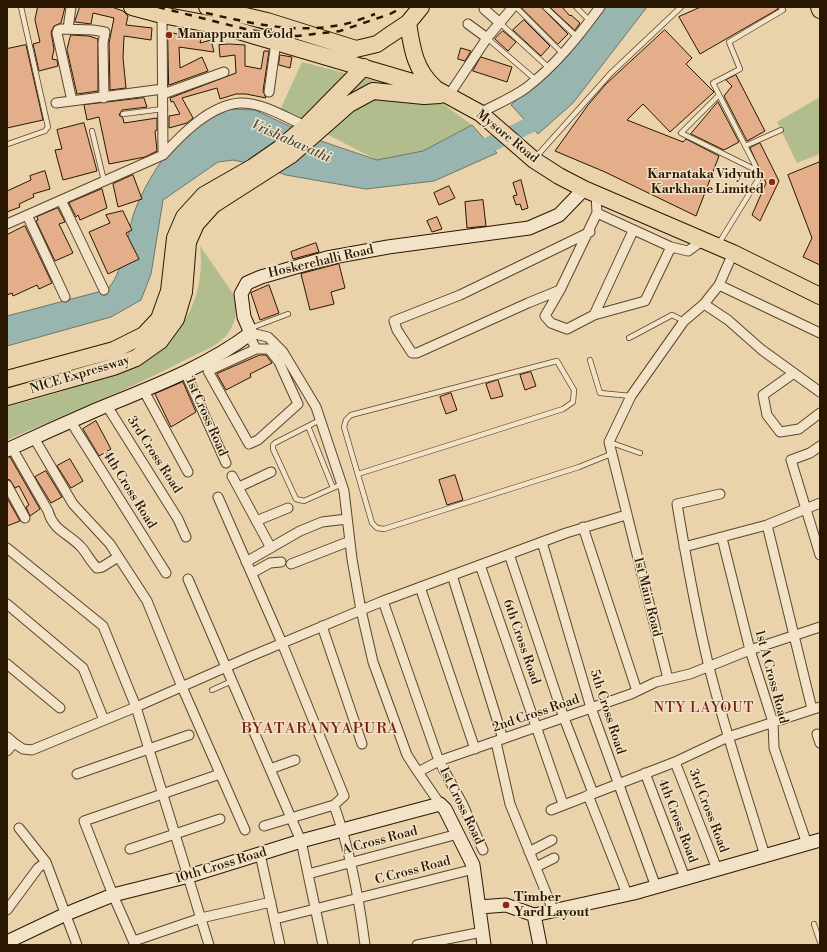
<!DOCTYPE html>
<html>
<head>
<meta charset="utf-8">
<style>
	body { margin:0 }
	#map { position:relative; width:827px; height:952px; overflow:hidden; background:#ead2ab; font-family:"Libre Bodoni",serif }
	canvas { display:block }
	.frame { position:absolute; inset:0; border:8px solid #291701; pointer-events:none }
</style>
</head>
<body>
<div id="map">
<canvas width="827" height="952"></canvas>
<div class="frame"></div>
</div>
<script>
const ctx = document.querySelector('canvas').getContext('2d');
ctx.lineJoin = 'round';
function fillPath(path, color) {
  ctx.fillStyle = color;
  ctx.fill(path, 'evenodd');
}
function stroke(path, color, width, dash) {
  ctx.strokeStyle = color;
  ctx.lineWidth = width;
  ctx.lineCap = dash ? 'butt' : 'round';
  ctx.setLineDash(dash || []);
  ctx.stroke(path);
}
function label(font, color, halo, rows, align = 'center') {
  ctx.font = font + ' "Libre Bodoni",serif';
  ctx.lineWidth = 3;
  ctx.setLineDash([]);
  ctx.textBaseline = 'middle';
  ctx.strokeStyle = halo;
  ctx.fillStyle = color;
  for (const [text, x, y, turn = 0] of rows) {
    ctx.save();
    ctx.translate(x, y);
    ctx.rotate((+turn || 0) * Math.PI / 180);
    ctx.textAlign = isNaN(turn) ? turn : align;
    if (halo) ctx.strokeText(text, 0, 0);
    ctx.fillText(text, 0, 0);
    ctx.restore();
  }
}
fillPath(new Path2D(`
	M302 62 432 96 472 125 423 151 377 160 280 110Z
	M820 97V154L797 163 777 122Z
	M200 246 234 295C238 310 236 325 225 337 214 348 198 353 185 360 128 390 66 414 7 440V407C42 398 75 388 109 374 119 370 130 367 140 362 184 339 206 294 200 246Z`), '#b1bd8d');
const water = new Path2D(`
	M606 7H647L573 103 538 134 511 105 566 56Z
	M231 109 255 110 321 141 377 160 423 151 472 125 497 153 434 181 366 189 286 175 257 165 233 160 218 162 163 200 151 274 141 300 111 317 7 346V316L106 290C123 277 127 233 134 213 145 182 173 137 203 121 212 117 222 113 231 109Z`);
fillPath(water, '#98b6af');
stroke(water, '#6c7669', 1);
stroke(new Path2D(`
	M470 154 532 124 547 110`), '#98b6af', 16);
const building = new Path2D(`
	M38 7H65L61 23 54 26 51 32 54 49 52 59 57 60 58 66 39 71 33 44 40 42 35 20Z
	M80 7H112L123 11 128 16 126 25 152 28 151 40 124 36 123 58 126 88 110 90 109 43 114 18 93 13 91 24 75 22Z
	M521 7H541L568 34 558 44Z
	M550 7H562L570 16 571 15 580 23 575 30Z
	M701 7H777L778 9 700 54 679 17Z
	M524 20 550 46 541 56 513 30Z
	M665 30 692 58 686 64 714 92 670 132 643 104 627 120 683 142 686 139 719 156 696 216 605 172 555 151 588 105 606 84Z
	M503 31 516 42 508 51 495 39Z
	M168 32 201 39 200 43 211 40 214 52 179 47 180 68 202 57 208 71 169 85Z
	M71 35 89 36 98 39V91L77 94 67 50Z
	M230 44 245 45V66L261 69 264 51H269L263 91 266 98 246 94H236L220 99 217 88 182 98 193 118 187 123 169 128V116L180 114 173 101 171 102 170 98 236 73 235 55 220 57 219 45Z
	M26 45 43 120 7 128V49Z
	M461 48 471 51 465 61 458 59Z
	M280 55 292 57 290 68 279 65Z
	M481 57 512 67 507 82 473 71Z
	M736 75 765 131 747 141 724 96 732 86 726 80Z
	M144 98 147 107 122 110 119 115 123 118 124 123 157 118V130L155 131 157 151 145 157 109 164 99 117 87 120 84 105Z
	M718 102 739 142 724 150 691 134Z
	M84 123 97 171 63 180 55 150 62 149 57 130Z
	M760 143 779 181 760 221 752 215 766 183 750 148Z
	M820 162V265L803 257 812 238 788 175Z
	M45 171 50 189 33 194 34 197 19 204 20 207 7 212V191L31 180 30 176Z
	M133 175 142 199 118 207 113 184Z
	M521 180 528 208 522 210 520 204 516 205 513 196 517 195 513 183Z
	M449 186 455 198 439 205 434 193Z
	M102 189 107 208 80 220 78 215 76 217 69 203Z
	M483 200 486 226 467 228 465 202Z
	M58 208 65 222 59 224 73 253 55 261 36 221 38 220 37 217Z
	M123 211 132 230 126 233 139 259 108 274 89 232 110 223 106 215Z
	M437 217 442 229 432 232 427 221Z
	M25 226 52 283 39 289 37 285 13 296 12 293 7 295V235Z
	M316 243 319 252 293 259 291 252Z
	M339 264 345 288 331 292 334 304 310 310 301 274Z
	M269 285 279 313 260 320 251 293Z
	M260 355H266L272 363 250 374 251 377 226 390 217 374Z
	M531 372 536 386 525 390 520 375Z
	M498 380 503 396 491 399 486 384Z
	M183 382 196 412 171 427 155 394Z
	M451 393 457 410 446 414 440 397Z
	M96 421 111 449 99 456 83 429Z
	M10 457 40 509 30 516 26 507 29 505 19 486 15 488 10 480 7 479V458Z
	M70 459 83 481 71 488 57 466Z
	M46 471 62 497 51 503 35 477Z
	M455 475 463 500 447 505 439 480Z
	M7 498 20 521 7 526Z`);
fillPath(building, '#e4ae8a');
stroke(building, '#291701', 1);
const lane = new Path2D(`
	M516 7 563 54
	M545 7 577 37
	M576 7 590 21
	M500 23 549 68
	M487 38 536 80
	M719 95 681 133 758 171
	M123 114 163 109
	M92 131 104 181
	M8 144 45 131 48 127 21 7
	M745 146 781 130
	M536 157 611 73 681 7
	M719 243 759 178 758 171 713 83 740 69 729 42 783 10 781 7
	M251 328 288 314
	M629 338 672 315 684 321
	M590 360 600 393 631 396
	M320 420 275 443 273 445V449L296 499 304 501 342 484
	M308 426 333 488
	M609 442 640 453
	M358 474 563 409 573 402 574 390 557 361 351 415 346 420 344 427 372 523 377 528 384 529 579 467 611 454
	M212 690 232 681
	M814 924 820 942`);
const street = new Path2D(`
	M484 9 500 23
	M468 24 487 38
	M68 29 71 7
	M269 92 276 42
	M163 94 224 72
	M449 95 487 38 513 7
	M72 101 57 33 58 30 61 29 93 30 105 32 103 43 104 98
	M56 103 163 89
	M480 113C495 105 512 98 526 88 556 65 578 37 600 7
	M163 155C181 135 210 105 240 103 262 102 286 118 306 126
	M61 200 104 290
	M597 213 671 247 688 251 703 240
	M27 215 65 297
	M7 224 163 155 162 15
	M590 232 460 295 394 321 397 330 412 353H417L528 303 560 290 597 213 596 193
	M719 285 820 333
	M560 290 545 316 551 323 567 329 594 315 645 301 671 247
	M704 304 728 320 762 350 820 392
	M594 315 633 231
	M251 333 268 337 283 352 316 407 344 491 352 559 361 610 373 662 407 755 418 772
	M249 335 256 349H269L279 362 298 404 258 440 249 444 208 371 256 349
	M185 372 226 463
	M794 373 763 395 767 415 780 432 799 429 820 413
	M144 391 188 472
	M107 406 178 519 186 537
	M71 422 166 573
	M34 438 73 504 110 544 147 601 182 687 245 830
	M820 446 810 453 791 460 820 555
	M12 448 48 511C54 532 69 533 82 548 87 554 91 562 97 568L102 567 118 557
	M232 476 271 548
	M7 485 25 518
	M239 487 271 472
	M720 494 677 504C686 558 696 613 709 667 725 731 746 793 765 856
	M218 497 282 643 344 796 334 805C350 850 359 898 365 945
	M256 521 288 508
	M767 525 812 709
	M583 527 637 691
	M722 538 750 650 773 722 774 748 807 844
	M542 542 591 708 656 887
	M684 547 767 525 820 503
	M7 548 103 626 136 707 209 945
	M509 554 564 718 593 793
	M246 562 300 531 322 522 347 519
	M291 564 350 541
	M480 565 563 804
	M252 573 270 563 281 562
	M452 575 503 739
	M188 579 301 841 323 945
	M420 587 475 749
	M383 601 439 761 418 772 440 804
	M7 604 83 668 104 720
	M322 626 362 744
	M7 664 60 708
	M668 679 609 442 631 396 684 321 704 304 719 285 733 253
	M817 734 820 743
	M7 737 14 743 7 751
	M496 742 510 804 553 910
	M14 743 23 749 32 750 136 707 249 657 383 601 566 533 626 515
	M675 762 717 869
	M270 769 295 760
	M645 773 685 878
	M77 774 189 735
	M588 795 627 894
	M551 810 675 762 728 737 820 707
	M264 826 334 805
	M19 828 46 862 77 945
	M130 849 220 819
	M483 850 463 805 439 761 631 694 656 682 690 674 750 650 820 627
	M529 852 552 840
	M260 854 280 945
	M536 867 554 858
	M308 874 458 834
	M7 910 38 868 46 862
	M275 919 474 869
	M134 941 201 918 271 902
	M135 945 113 895 84 821 220 774
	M417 945 482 932`);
const secondary = new Path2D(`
	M7 450C37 436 66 423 96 410 149 388 205 368 251 333L244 317 241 294 247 283 261 277 327 258 388 247 529 228 559 215 584 189
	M479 907 506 905 534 915 634 893 820 840
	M534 915 540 945
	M7 942 66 914 113 895 189 876 301 841 440 804 445 809 473 865 484 945`);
const highway = new Path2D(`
	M132 7 162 15 225 27 436 89 480 113 534 160 559 176 584 189 733 253 820 296
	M207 7 267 21 356 49 377 44 387 37 408 23 421 7
	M819 7 820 10
	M408 23C412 49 415 70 435 88
	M7 379 114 350 144 335 159 319 169 291 175 238 184 217 204 195 253 167 279 149 306 126 364 67
	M7 397 113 367 136 358 160 341 176 319 184 292 188 242 196 224 213 205 291 155 349 104 373 91 424 96 440 95`);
stroke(lane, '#59462c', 6);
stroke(street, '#59462c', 11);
stroke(secondary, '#291701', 15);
stroke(highway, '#291701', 18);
stroke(lane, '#f1e2c8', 4.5);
stroke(street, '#f1e2c8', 9);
stroke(secondary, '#f1e2c8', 13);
stroke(highway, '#ead2ab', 16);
stroke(new Path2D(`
	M158 7 249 30 297 36 340 31 390 14 403 7
	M206 13C250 23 295 34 340 25 352 23 364 18 375 14`), '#291701', 2.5, [7, 7]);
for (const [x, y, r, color] of [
	[169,35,4,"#8f2418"],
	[772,182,4,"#8f2418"],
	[506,905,4,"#8f2418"]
]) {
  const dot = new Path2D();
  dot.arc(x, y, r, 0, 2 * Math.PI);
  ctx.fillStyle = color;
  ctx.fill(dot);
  stroke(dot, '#f1e2c8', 1.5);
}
label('bold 13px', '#291701', '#f1e2c8', [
	["Manappuram Gold",177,35],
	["Karnataka Vidyuth",764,175,"right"],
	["Karkhane Limited",764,190,"right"],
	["Timber",514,898],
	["Yard Layout",514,913]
], 'left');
label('13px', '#291701', '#f1e2c8', [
	["Mysore Road",507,137,39],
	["Hoskerehalli Road",321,262,-13],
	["NICE Expressway",80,375,-17],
	["1st Cross Road",206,417,66],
	["3rd Cross Road",154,455,57],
	["4th Cross Road",129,490,58],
	["1st Main Road",647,597,76],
	["6th Cross Road",521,642,71],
	["1st A Cross Road",771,677,75],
	["5th Cross Road",607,712,72],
	["2nd Cross Road",536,714,-19],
	["1st Cross Road",461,806,64],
	["3rd Cross Road",708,811,69],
	["4th Cross Road",677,821,69],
	["A Cross Road",380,841,-15],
	["10th Cross Road",221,866,-17],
	["C Cross Road",413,871,-15]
]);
label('italic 14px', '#504f3e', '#f1e2c8', [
	["Vrishabavathi",291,142,24]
]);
ctx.letterSpacing = '1px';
label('14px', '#7a1f14', '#f1e2c8', [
	["NTY LAYOUT",704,709]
]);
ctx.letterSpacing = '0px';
ctx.letterSpacing = '1px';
label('15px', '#7a1f14', '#f1e2c8', [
	["BYATARANYAPURA",320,729]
]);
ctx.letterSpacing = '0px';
</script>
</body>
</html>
